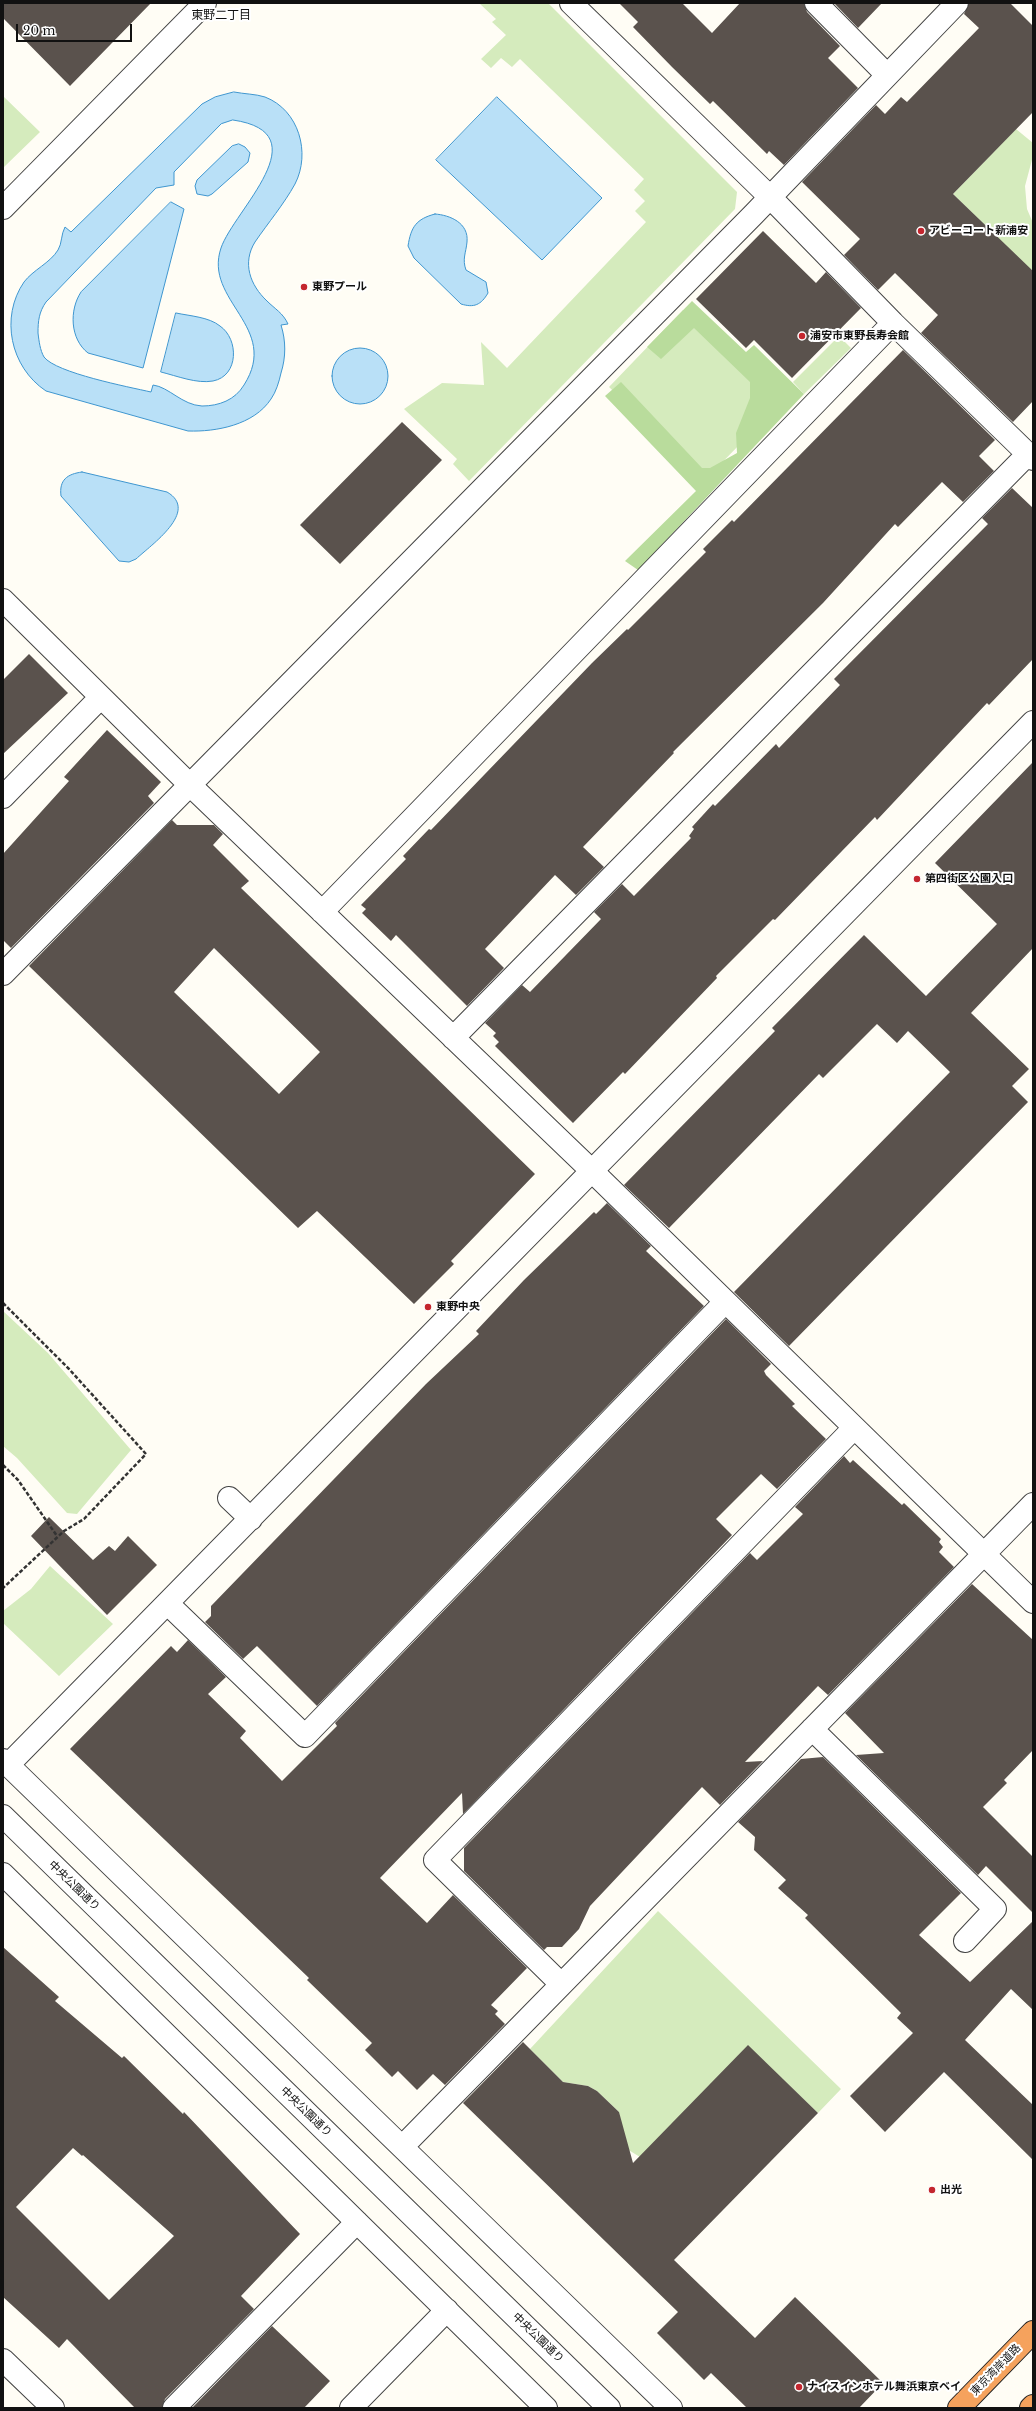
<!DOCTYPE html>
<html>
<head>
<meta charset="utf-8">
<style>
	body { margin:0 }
	#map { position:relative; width:1036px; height:2411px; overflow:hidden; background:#fffdf5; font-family:"Libre Baskerville",serif }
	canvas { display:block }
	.frame { position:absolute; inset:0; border:4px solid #111; pointer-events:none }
	.scale { position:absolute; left:16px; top:24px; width:116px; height:18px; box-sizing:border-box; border:2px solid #111; border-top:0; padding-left:5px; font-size:12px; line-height:14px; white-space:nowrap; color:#111; -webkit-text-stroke:3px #fff; paint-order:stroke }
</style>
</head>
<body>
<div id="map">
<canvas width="1036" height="2411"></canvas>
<div class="frame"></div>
<div class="scale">20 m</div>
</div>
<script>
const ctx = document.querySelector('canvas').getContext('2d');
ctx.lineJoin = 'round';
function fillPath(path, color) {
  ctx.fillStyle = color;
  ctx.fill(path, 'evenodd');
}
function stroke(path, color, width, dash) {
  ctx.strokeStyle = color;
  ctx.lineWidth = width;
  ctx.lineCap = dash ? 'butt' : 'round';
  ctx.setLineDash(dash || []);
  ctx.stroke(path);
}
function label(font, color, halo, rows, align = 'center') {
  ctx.font = font + ' "Libre Baskerville","Noto Sans JP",serif';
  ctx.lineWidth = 4;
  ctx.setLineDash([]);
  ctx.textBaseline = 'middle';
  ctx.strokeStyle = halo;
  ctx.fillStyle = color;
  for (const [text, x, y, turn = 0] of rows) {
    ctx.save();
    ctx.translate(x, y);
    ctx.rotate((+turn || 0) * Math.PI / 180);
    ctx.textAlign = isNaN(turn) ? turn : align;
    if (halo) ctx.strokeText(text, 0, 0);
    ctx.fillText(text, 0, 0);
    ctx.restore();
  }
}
fillPath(new Path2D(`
	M479 3H548L737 192 735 209 469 481 453 464 457 459 404 409 442 383 484 385 481 342 507 368 646 222 635 211 645 201 634 190 644 179 520 59 512 67 501 58 491 68 481 59 506 35 492 22 496 19Z
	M3 96 40 132 3 168Z
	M1016 129 1033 143V156L1025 186 1027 209 1033 223V268L1031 270 953 194Z
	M683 310 780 403 705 480 609 387Z
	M839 336 851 348 804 394 793 382Z
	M3 1311 48 1353 131 1450 77 1514 67 1513 17 1458 3 1446Z
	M50 1566 113 1624 59 1676 3 1623V1611L31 1589Z
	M658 1911 841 2089 818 2113 748 2046 640 2157 622 2146 619 2112 597 2091 588 2086 563 2082 530 2049Z`), '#d5ebbd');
fillPath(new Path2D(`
	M692 301 746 352 754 345 804 394 638 570 625 561 696 491 605 396 621 382 702 468H710L737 453 736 433 750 398V382L694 328 661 359 647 347Z`), '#b9dc9c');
const water = new Path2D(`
	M234 92C244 94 256 94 265 97 299 110 311 153 295 184 284 204 268 223 255 242 242 263 250 285 267 301 275 309 283 313 288 324L281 325C286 341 286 357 281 373 279 382 276 392 271 399 254 425 216 432 188 431L46 391C10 367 0 317 24 282 33 270 50 263 58 250 62 244 61 234 65 227L71 232 202 104 215 97ZM233 120C322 133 234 210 221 248 203 301 281 327 244 385 235 400 219 406 202 406 182 405 169 387 153 385L151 392C129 387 56 373 44 357 40 350 39 341 38 333 38 321 39 312 46 302L156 188 174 185V172L221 124Z
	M497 97 602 198 542 260 436 160Z
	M239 144 245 147 250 153 248 162 212 194 208 196 197 194 195 186 197 180 232 146Z
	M171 202 184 209 143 368 88 353C70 339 69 310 81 292Z
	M435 214C450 215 469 223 467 242 466 253 462 259 466 270L486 282 488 293C481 305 474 308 461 304L414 258 408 246C411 227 416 219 435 214Z
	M176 313C190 316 209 317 220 326 239 339 239 376 213 381 197 384 177 376 161 372Z
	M332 376a28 28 0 1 1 56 0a28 28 0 1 1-56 0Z
	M82 472 167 492C200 511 151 545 136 559L129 562 119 561 61 496C59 480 67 474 82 472Z`);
fillPath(water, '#b9e0f7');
stroke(water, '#3f96cf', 1);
fillPath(new Path2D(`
	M3 3H151L70 86 3 18Z
	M619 3H682L712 33 740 3H804L807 12 840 46 828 58 858 88 784 165 769 151 767 154 713 101 710 104 672 67 633 27 638 22Z
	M834 3H882L858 28Z
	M969 3H1010L1033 26V112L953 194 1033 271V401L1013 422 921 333 938 315 895 273 878 290 844 255 860 239 802 182 876 105 885 114 901 97 907 102 979 28 964 14Z
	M763 231 816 283 826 272 861 308 792 378 754 340 746 348 696 299Z
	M903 350 995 440 979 456 994 471 963 502 942 482 898 527 895 524 823 603 673 752 674 753 583 847 604 867 576 895 555 875 485 949 504 968 467 1006 396 935 391 941 362 913 366 909 361 905 406 859 403 856 429 829 431 830 592 663 627 629 628 630 706 552 703 549 732 520 734 522Z
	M402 422 442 460 340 564 300 525Z
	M1012 488 1033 508V659L989 705 987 703 877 820 875 817 775 920 773 919 716 976 717 978 625 1074 623 1072 573 1123 495 1046 499 1042 493 1036 496 1033 485 1023 522 985 530 992 601 919 594 912 622 884 634 896 691 838 689 836 694 829 692 827 713 804 715 806 776 744 779 748 840 685 834 679 988 524 982 518Z
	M29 654 68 693 3 754V680Z
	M107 730 161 782 148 796 154 803 11 948 3 940V854L69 781 64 777Z
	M1033 762V948L971 1013 1029 1069 1012 1086 1028 1102 789 1346 734 1292 950 1072 908 1031 897 1043 877 1024 823 1078 819 1074 669 1228 624 1185 775 1031 772 1028 864 935 926 996 997 924 935 863Z
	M172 820 177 825H214L223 834 213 845 249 881 241 888 535 1174 451 1261 454 1264 414 1304 317 1211 298 1228 29 966ZM214 948 320 1052 279 1094 174 992Z
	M607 1203 651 1246 646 1251 704 1306 317 1706 257 1646 243 1659 205 1622 211 1616V1606L426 1384 479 1334 476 1331 524 1280 594 1212 596 1214Z
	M726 1319 771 1364 764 1371 766 1375 795 1404 792 1406 826 1439 777 1489 761 1474 716 1519 732 1535 463 1814 462 1793 380 1878 427 1923 453 1895 527 1968 491 2005 498 2011 495 2014 505 2024 445 2085 433 2074 417 2090 398 2071 392 2077 365 2050 372 2043 307 1980 309 1978 70 1749 171 1646 177 1652 188 1640 226 1677 208 1694 246 1731 240 1738 282 1781 337 1726 335 1723Z
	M844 1456 850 1463 853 1460 902 1505 904 1503 941 1539 939 1542 943 1547 939 1552 954 1567 828 1695 818 1686 745 1762 763 1761 720 1805 702 1787 590 1906 579 1929 562 1947H547L544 1950 464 1871V1848L750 1553 757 1560 803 1514 795 1507Z
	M49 1517 93 1560 109 1546 115 1551 128 1536 157 1565 107 1615 31 1536Z
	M972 1584 1033 1640V1750L1004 1780 1007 1783 983 1807 1033 1857V1913L986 1866 978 1875 856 1755 884 1753 845 1713Z
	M823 1757 961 1893 919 1935 970 1982 1033 1921V2010L1011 1989 965 2040 1033 2105V2160L944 2072 885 2132 850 2096 913 2033 897 2018 901 2013 805 1918 808 1915 778 1888 786 1880 754 1850 755 1837 738 1822 801 1759Z
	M3 1947 59 1997 55 2001 122 2058 124 2056 183 2114 184 2112 300 2234 241 2296 254 2309 165 2399 162 2408H135L67 2339 59 2348 3 2297ZM73 2148 82 2156 83 2155 174 2236 109 2300 16 2207Z
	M523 2042 563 2082 588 2086 597 2091 619 2112 633 2163 748 2045 818 2113 674 2260 755 2338 795 2297 883 2383 859 2408H747L711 2373 704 2380 657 2333 678 2312 463 2103Z
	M272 2326 330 2381 304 2408H192Z`), '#5a524d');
const minor = new Path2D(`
	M571 3 770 197 893 323 1033 459
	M816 3 886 74
	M3 208 205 3
	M3 600 189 784 592 1171 1033 1602
	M3 797 101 697
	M322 912 893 323
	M3 974 754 214 957 3
	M453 1038 1028 454
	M229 1498 251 1519
	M168 1604 305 1736 725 1302
	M812 1729 995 1909 965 1941
	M3 1760 671 2408
	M8 1765 1033 722
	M3 1816 609 2408
	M3 1874 546 2408
	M561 1984 435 1860 854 1428
	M402 2147 1033 1504
	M3 2360 53 2408
	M174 2408 357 2222
	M351 2408 447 2310`);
const highway = new Path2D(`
	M959 2408 1033 2332
	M1031 2408 1033 2406`);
stroke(minor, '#444', 24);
stroke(highway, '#222', 24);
stroke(new Path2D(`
	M3 1303 69 1369 146 1454 84 1519 64 1531 3 1588
	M3 1465 18 1480 57 1536`), '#333', 2.5, [4, 2]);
stroke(minor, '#fff', 22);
stroke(highway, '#f5a25d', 22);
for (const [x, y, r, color] of [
	[921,231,4,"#c4262e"],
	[304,287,4,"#c4262e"],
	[802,336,4,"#c4262e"],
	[917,879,4,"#c4262e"],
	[428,1307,4,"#c4262e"],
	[932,2190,4,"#c4262e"],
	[799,2387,4,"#c4262e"]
]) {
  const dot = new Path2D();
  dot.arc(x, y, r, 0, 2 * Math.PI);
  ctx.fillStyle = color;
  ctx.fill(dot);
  stroke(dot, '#fff', 1.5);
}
label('bold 11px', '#111', '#fff', [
	["アビーコート新浦安",929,231],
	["東野プール",312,287],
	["浦安市東野長寿会館",810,336],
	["第四街区公園入口",925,879],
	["東野中央",436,1307],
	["出光",940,2190],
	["ナイスインホテル舞浜東京ベイ",807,2387]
], 'left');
label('11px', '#111', '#fff', [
	["中央公園通り",74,1886,44],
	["中央公園通り",306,2112,44],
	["中央公園通り",538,2338,44],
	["東京湾岸道路",996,2370,-46]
]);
label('12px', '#111', '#fff', [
	["東野二丁目",221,16]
]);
</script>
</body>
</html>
